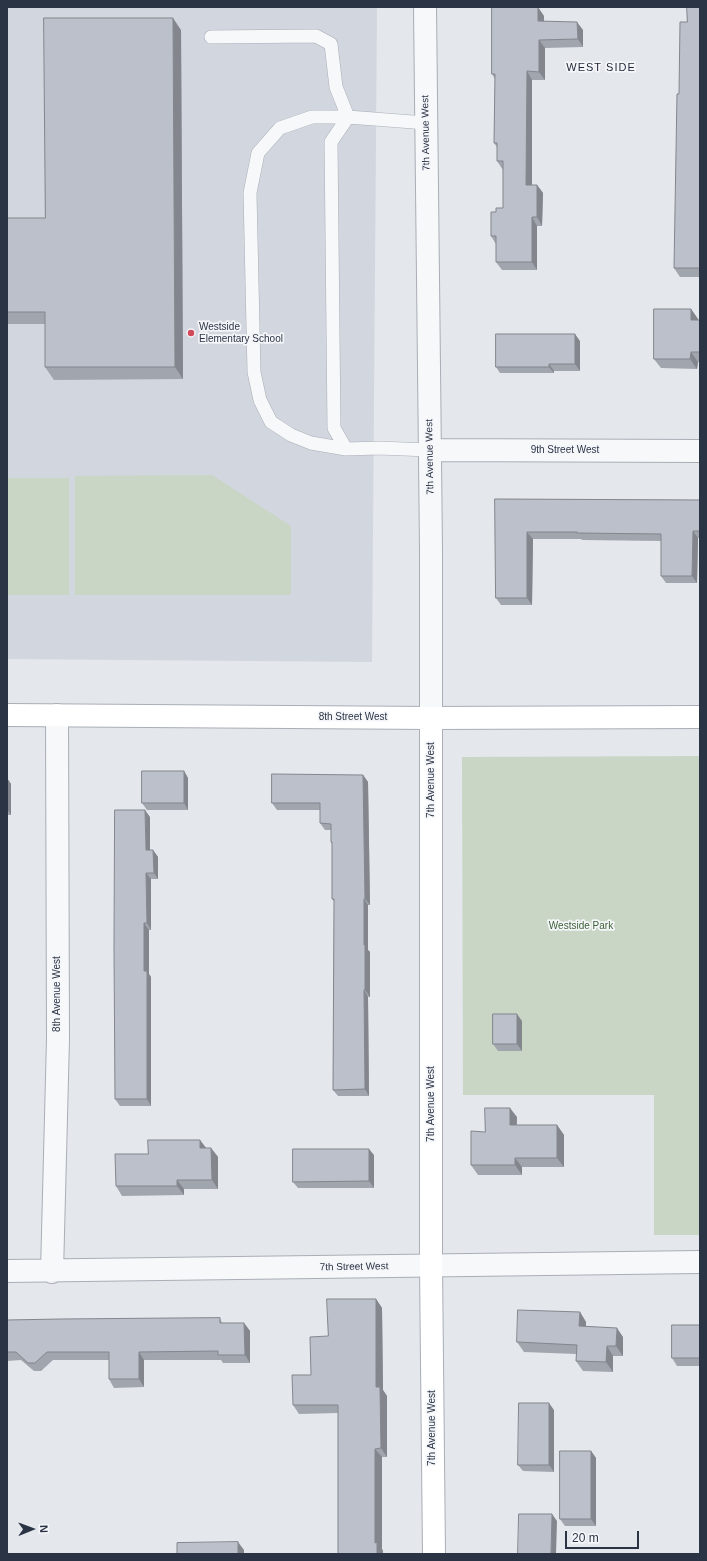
<!DOCTYPE html>
<html>
<head>
<meta charset="utf-8">
<style>
	body { margin:0 }
	#map { position:relative; width:707px; height:1561px; overflow:hidden; background:#e4e7ec; font-family:Arial,sans-serif }
	canvas { display:block }
	.frame { position:absolute; inset:0; border:8px solid #2b3445; pointer-events:none }
	.north { position:absolute; left:12px; top:1509px; width:40px; height:40px; -webkit-text-stroke:3px #f4f6f9; paint-order:stroke; rotate:89deg; font-size:11px; font-weight:700; line-height:16px; text-align:center; color:#2b3445 }
	.north::after { content:''; display:block; margin:auto; width:14px; height:18px; background:#2b3445; clip-path:polygon(50% 0,100% 100%,50% 72%,0 100%) }
	.scale { position:absolute; left:565px; top:1531px; width:74px; height:18px; box-sizing:border-box; border:2px solid #2b3445; border-top:0; padding-left:5px; font-size:12px; line-height:14px; white-space:nowrap; color:#2b3445; -webkit-text-stroke:3px #f4f6f9; paint-order:stroke }
</style>
</head>
<body>
<div id="map">
<canvas width="707" height="1561"></canvas>
<div class="frame"></div>
<div class="north">N</div>
<div class="scale">20 m</div>
</div>
<script>
const ctx = document.querySelector('canvas').getContext('2d');
ctx.lineJoin = 'round';
function fillPath(path, color) {
  ctx.fillStyle = color;
  ctx.fill(path, 'evenodd');
}
function stroke(path, color, width, dash) {
  ctx.strokeStyle = color;
  ctx.lineWidth = width;
  ctx.lineCap = dash ? 'butt' : 'round';
  ctx.setLineDash(dash || []);
  ctx.stroke(path);
}
function label(font, color, halo, rows, align = 'center') {
  ctx.font = font + ' Arial,sans-serif';
  ctx.lineWidth = 3.5;
  ctx.setLineDash([]);
  ctx.textBaseline = 'middle';
  ctx.strokeStyle = halo;
  ctx.fillStyle = color;
  for (const [text, x, y, turn = 0] of rows) {
    ctx.save();
    ctx.translate(x, y);
    ctx.rotate((+turn || 0) * Math.PI / 180);
    ctx.textAlign = isNaN(turn) ? turn : align;
    if (halo) ctx.strokeText(text, 0, 0);
    ctx.fillText(text, 0, 0);
    ctx.restore();
  }
}
fillPath(new Path2D(`
	M7 7H377L372 662 7 659Z`), '#d2d6de');
fillPath(new Path2D(`
	M212 475 291 526V595H75V476Z
	M7 478H69V595H7Z
	M700 756V1235H654V1095H463L462 757Z`), '#c9d6c5');
const lane = new Path2D(`
	M211 37 316 36 331 44 336 87 348 117
	M348 117 331 142 334 428 346 449 379 448 429 450
	M346 449 311 443 291 435 271 422 260 400 254 372 250 193 258 153 280 128 312 117H348L426 123`);
const street = new Path2D(`
	M425 7 431 549V718
	M429 450 700 451
	M7 1271 700 1262
	M52 1272 58 1039 57 715`);
const secondary = new Path2D(`
	M7 715 431 718 700 717
	M431 718V1266L434 1554`);
stroke(lane, '#a9aeb7', 14);
stroke(street, '#a9aeb7', 24);
stroke(secondary, '#a9aeb7', 24);
stroke(lane, '#f7f8fa', 13);
stroke(street, '#f7f8fa', 22);
stroke(secondary, '#fff', 22);
fillPath(new Path2D(`
	M529 7 544 16V21L583 30V47L545 48V80H532V185H537L543 193 542 226H537V270H502L496 262V244L491 236 496 212 503 208V170L497 161V147L494 143 495 79 492 74Z
	M700 7V277H680L674 268 687 22Z
	M181 30 183 379 54 380 45 367V324H7V218H45Z
	M691 309 698 319V320H700V362H698L697 369 661 368 654 359Z
	M580 341V371H554V373H500L496 367Z
	M495 499 700 500V538H698L697 583H666L661 576V541L582 540 581 539H533L532 605H501L496 598Z
	M184 771 188 778V810H147L142 803Z
	M363 775 368 782 370 905H368V950L370 952V997H368L369 1096H338L333 1090 334 901 332 899V844L331 842V830H325L320 823V810H277L272 803Z
	M7 778 11 784V815H7Z
	M150 817V850H153L158 857V879H151V930H149V974L151 977V1106H120L115 1099Z
	M522 1021V1051H498L493 1044Z
	M517 1117V1125H557L564 1135V1167H522V1175H478L471 1165 485 1132Z
	M200 1140 205 1148H211L218 1157V1189H184V1195L122 1196 116 1186 148 1154Z
	M374 1155V1188H298L293 1182Z
	M376 1299 382 1308 383 1390 387 1396V1457H382V1549L383 1551V1554H338V1413L299 1414 293 1405 311 1375 328 1336Z
	M580 1312 586 1322V1327L623 1337V1356H613V1372L583 1371 576 1361V1354L524 1352 517 1342Z
	M220 1318 222 1323H244L250 1331V1363H223L221 1360H144V1387L114 1388 109 1379V1360H53L41 1371H34L21 1360 7 1361V1320Z
	M700 1325V1366H677L672 1358Z
	M554 1410V1472L523 1471 518 1465Z
	M591 1451 596 1458V1526H565L560 1519Z`), '#a1a5ae');
fillPath(new Path2D(`
	M538 7 544 16V30L538 21Z
	M173 18 181 30 183 379 175 367Z
	M577 22 583 30V47L578 39Z
	M539 40 545 48V80L539 72Z
	M527 71 532 80V193L526 185Z
	M537 185 543 193 542 226 537 217Z
	M532 217 537 226V270L532 262Z
	M691 309 698 319 697 329 691 320Z
	M575 334 580 341V371L575 364Z
	M691 352 698 362 697 369 690 359Z
	M549 364 554 371V373L549 367Z
	M693 531 698 538 697 583 692 576Z
	M527 532 533 539 532 605 527 598Z
	M184 771 188 778V810L184 803Z
	M363 775 368 782 370 905 365 899Z
	M7 778 11 784V815L7 809Z
	M145 810 150 817V857L146 850Z
	M153 850 158 857V879L154 873Z
	M146 873 151 879V930L147 923Z
	M364 899 368 905V950L370 952V997L365 990 364 945Z
	M144 923 149 930V974L151 977V1106L147 1099 144 971Z
	M364 990 368 997 369 1096 365 1089Z
	M517 1014 522 1021V1051L517 1044Z
	M510 1108 517 1117 516 1135 510 1125Z
	M557 1125 564 1135V1167L557 1158Z
	M200 1140 207 1149 200 1148Z
	M211 1148 218 1157V1189L212 1180Z
	M369 1149 374 1155V1188L369 1181Z
	M515 1158 522 1167V1175L515 1165Z
	M177 1180 184 1189V1195L177 1186Z
	M376 1299 382 1308 383 1390 387 1396V1457L381 1448 376 1387Z
	M580 1312 586 1322V1336L579 1326Z
	M244 1323 250 1331V1363L245 1355Z
	M617 1328 623 1337V1356L616 1346Z
	M607 1346 613 1356V1372L606 1362Z
	M139 1352 144 1360V1387L139 1379Z
	M549 1403 554 1410V1472L549 1465Z
	M375 1449 382 1457V1549L383 1551V1554H377L375 1543Z
	M591 1451 596 1458V1526L591 1519Z
	M552 1514 557 1521 556 1554H551Z
	M238 1542 244 1550V1554H238Z`), '#83868d');
const building = new Path2D(`
	M492 7H538V21L577 22 578 39 539 40V72L527 71 526 185H537V217H532V262H496V236H491V212H496V208H503V161H497V143H494L495 74H492Z
	M687 7H700V268H674L677 94H679L680 22H687Z
	M44 18H173L175 367H45V312H7V218H45Z
	M654 309H691V320H700V352H691L690 359H654Z
	M496 334H575V364H549V367H496Z
	M495 499 700 500V531H693L692 576H661V534L577 533V532H527V598H496Z
	M142 771H184V803H142Z
	M272 774 363 775 365 899H364V945H365V990H364L365 1089 333 1090 334 899H332V842H331V824L320 823V803H272Z
	M115 810H145L146 850H153L154 873H146L147 923H144V971H147V1099H115L114 947Z
	M493 1014H517V1044H493Z
	M485 1108H510V1125H557V1158H515V1165H471V1131L485 1132Z
	M148 1140H200V1148H211L212 1180H177V1186H116L115 1154H148Z
	M293 1149H369V1181L293 1182Z
	M327 1299H376V1387H380L381 1448 375 1449V1543L377 1542V1554H338V1405H293L292 1375H311L310 1337 328 1336Z
	M518 1310 580 1312 579 1326 617 1328 616 1346H607L606 1362 576 1361 577 1345 517 1342Z
	M220 1318V1323H244L245 1355H218V1351L139 1352V1379H109V1352H47L35 1363H28L16 1352H7V1320L61 1319Z
	M672 1325H700V1358H672Z
	M519 1403H549V1465H518Z
	M560 1451H591V1519H560Z
	M519 1514H552L551 1554H518Z
	M238 1542V1554H177V1543Z`);
fillPath(building, '#bbc0ca');
stroke(building, '#83868d', 1);
for (const [x, y, r, color] of [
	[191,333,4,"#d1495b"]
]) {
  const dot = new Path2D();
  dot.arc(x, y, r, 0, 2 * Math.PI);
  ctx.fillStyle = color;
  ctx.fill(dot);
  stroke(dot, '#f4f6f9', 1.5);
}
label('10px', '#2b3445', '#f4f6f9', [
	["7th Avenue West",426,133,-91],
	["9th Street West",565,450],
	["7th Avenue West",430,457,-91],
	["8th Street West",353,717],
	["7th Avenue West",431,780,-90],
	["8th Avenue West",57,994,-90],
	["7th Avenue West",431,1104,-90],
	["7th Street West",354,1267,-1],
	["7th Avenue West",432,1428,-90]
]);
label('10px', '#2b3445', '#f4f6f9', [
	["Westside",199,327],
	["Elementary School",199,339]
], 'left');
label('10px', '#3f6138', '#f4f6f9', [
	["Westside Park",581,926]
]);
ctx.letterSpacing = '1px';
label('11px', '#1d2536', '#f4f6f9', [
	["WEST SIDE",601,68]
]);
ctx.letterSpacing = '0px';
</script>
</body>
</html>
